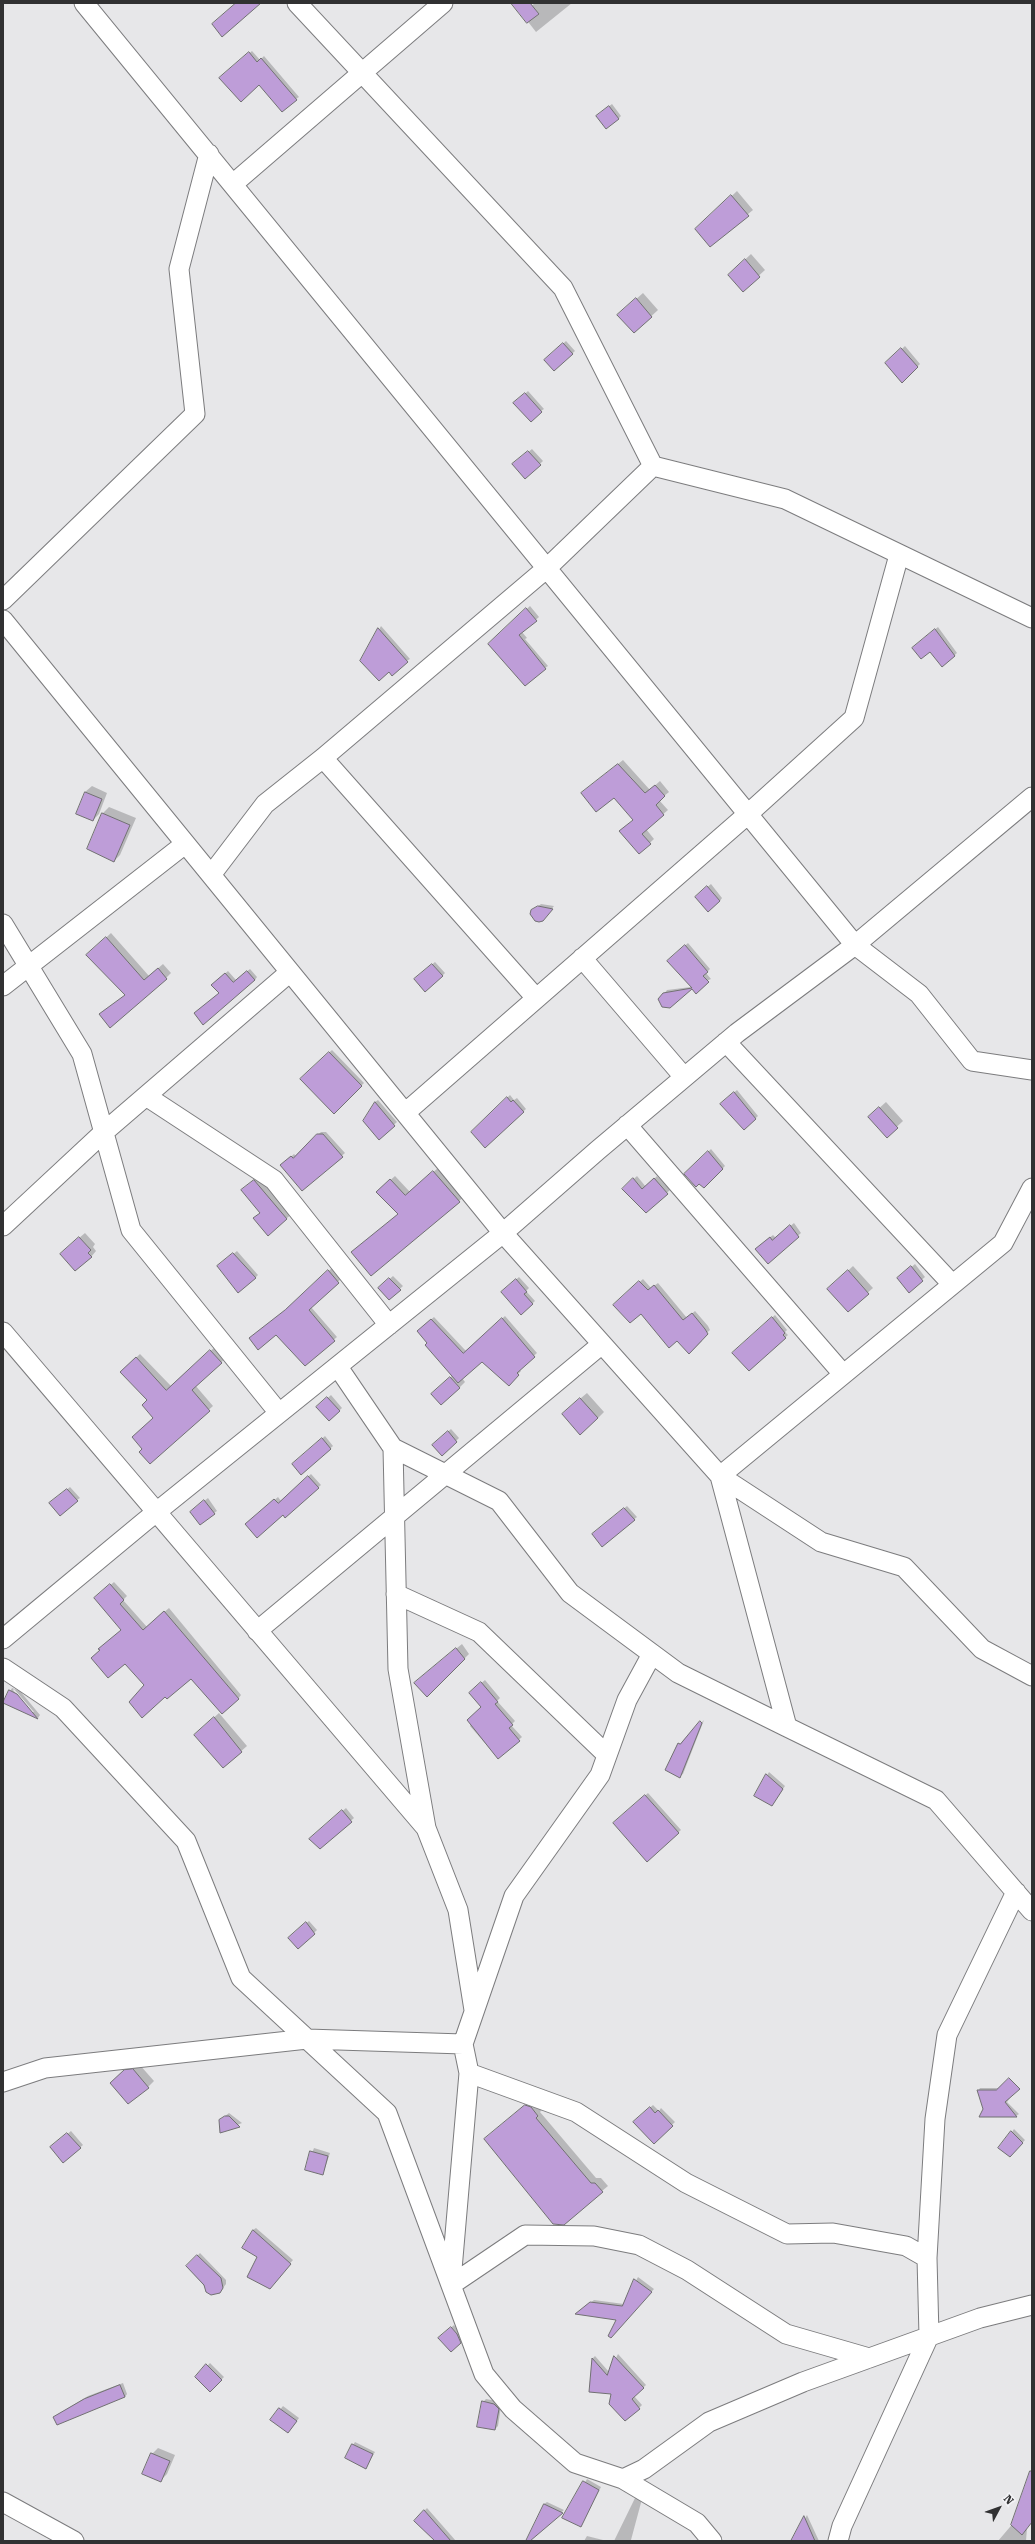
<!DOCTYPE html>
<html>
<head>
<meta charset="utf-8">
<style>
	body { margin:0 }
	#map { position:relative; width:1035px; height:2544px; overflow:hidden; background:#e7e7e9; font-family:"Roboto Serif",serif }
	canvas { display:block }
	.frame { position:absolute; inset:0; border:4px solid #313132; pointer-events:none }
	.north { position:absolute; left:979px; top:2488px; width:40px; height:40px; -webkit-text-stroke:3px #f4f4f7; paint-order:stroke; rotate:49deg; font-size:11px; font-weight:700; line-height:16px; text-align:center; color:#313132 }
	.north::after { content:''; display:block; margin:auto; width:14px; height:18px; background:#313132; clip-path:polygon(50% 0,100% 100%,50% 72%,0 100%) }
</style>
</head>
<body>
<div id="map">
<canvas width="1035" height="2544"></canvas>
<div class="frame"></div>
<div class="north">N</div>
</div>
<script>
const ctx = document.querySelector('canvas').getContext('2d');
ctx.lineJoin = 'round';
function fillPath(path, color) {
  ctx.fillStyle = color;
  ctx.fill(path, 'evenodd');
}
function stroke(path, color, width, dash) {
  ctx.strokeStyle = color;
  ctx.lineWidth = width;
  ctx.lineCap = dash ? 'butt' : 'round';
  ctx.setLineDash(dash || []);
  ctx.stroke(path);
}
fillPath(new Path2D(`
	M535 3H572L536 32 522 14Z
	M252 51 260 60 264 56 299 97 296 99 259 84 223 75Z
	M612 104 621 116 618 119 600 113Z
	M737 191 753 210 710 245 701 225Z
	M751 254 765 270 743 290 735 269Z
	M643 293 658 310 634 332 625 309Z
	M566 341 575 351 554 370 546 360Z
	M905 346 920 364 902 381 887 363Z
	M528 391 544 409 541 411 515 403Z
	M532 449 543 461 525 478 516 462Z
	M530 606 539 617 522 632 527 638 525 639 548 666 545 668 489 644Z
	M381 626 410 659 389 671 362 661Z
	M938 627 957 653 942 666 930 650 916 645Z
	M623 760 650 790 660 781 669 792 659 800 668 810 646 829 654 839 639 853 634 820 614 796 587 789Z
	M92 786 107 793 99 814 93 820 85 792Z
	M109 807 136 818 120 855 114 861 88 849 103 813Z
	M711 884 722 898 720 901 699 894Z
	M541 904 554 906 545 917 532 911Z
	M111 933 149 976 163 964 171 973 166 978 126 995 93 950Z
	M688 943 710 969 706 973 711 979 692 987 670 1006 664 994 667 990 691 987 671 958Z
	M435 962 445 973 442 976H418Z
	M250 969 257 977 255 980 220 993 215 982 228 971 236 980Z
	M332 1050 364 1083 334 1113 301 1079Z
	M737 1090 758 1116 744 1129 724 1101Z
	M510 1095 514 1100 517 1098 526 1109 485 1146 472 1132Z
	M378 1100 397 1122 379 1138 375 1102Z
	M886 1102 903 1121 887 1136 876 1111Z
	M321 1132H326L345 1153 302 1190 284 1163 294 1154 296 1156Z
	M711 1149 725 1166 704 1187 686 1174Z
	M438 1168 464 1197 459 1201 399 1214 377 1192 395 1176 410 1192Z
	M260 1175 293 1213 268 1234 249 1184Z
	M637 1176 646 1187 657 1176 670 1190 646 1212 623 1189Z
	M794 1223 801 1233 768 1262 759 1246 773 1235 776 1238Z
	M85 1233 95 1244 93 1247 96 1251 91 1257 66 1249Z
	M237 1251 258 1275 255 1278 221 1264Z
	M915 1264 925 1277 909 1291 901 1276Z
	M853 1266 873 1288 848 1310 833 1285Z
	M332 1268 341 1279 311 1307 337 1337 305 1364 289 1307Z
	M393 1276 403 1286 389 1299 379 1288Z
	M519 1277 529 1288 526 1291 535 1301 521 1314 505 1289Z
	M643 1279 651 1288 658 1283 687 1318 695 1311 708 1326 710 1330 700 1339 702 1341 690 1353 677 1340 642 1313 614 1305Z
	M775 1315 787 1330 785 1332 788 1335 749 1370 733 1353Z
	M505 1316 537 1353 519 1369 521 1371 509 1384 482 1360 462 1378 465 1382 459 1388H438L453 1375 421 1328 434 1317 466 1351Z
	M215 1347 225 1359 195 1385 213 1406 150 1463 143 1449 155 1418 148 1400 121 1372 140 1354 171 1386Z
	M587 1393 604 1412 598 1418 569 1408Z
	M331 1395 342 1408 329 1420 318 1407Z
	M451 1429 459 1438 442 1455 433 1445Z
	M325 1436 333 1446 301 1474 296 1462Z
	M311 1474 321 1485 286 1516 283 1513 249 1522 278 1497 281 1501Z
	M70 1487 80 1498 77 1500 53 1501Z
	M208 1498 217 1511 214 1513 194 1509Z
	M627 1506 637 1517 602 1545 596 1532Z
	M114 1582 127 1596 123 1600 147 1627 169 1608 241 1695 238 1699 191 1678 165 1696 145 1685 122 1630 99 1595Z
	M462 1644 469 1654 427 1696 420 1678Z
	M485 1680 500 1698 497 1701 515 1721 511 1725 522 1737 498 1758 470 1726 483 1707 473 1690Z
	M12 1688 20 1691 40 1715 38 1718 4 1703ZM14 1689 34 1712H31L13 1690Z
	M219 1713 247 1746 223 1767 200 1730Z
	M704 1720 683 1774 680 1776 679 1744 683 1742Z
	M769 1772 785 1786 772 1805 755 1796Z
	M648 1793 681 1830 647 1860 617 1820Z
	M346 1808 354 1818 320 1848 313 1836Z
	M309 1921 317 1930 298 1948 289 1938Z
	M139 2064 154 2081 148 2087 117 2077 131 2065Z
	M980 2088H999L1013 2094 1007 2102 1019 2114 1016 2116 984 2109 978 2091Z
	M531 2100 542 2110 540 2112 596 2178H601L608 2186 602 2191 491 2134Z
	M653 2105 659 2111 661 2108 675 2122 654 2142 634 2122Z
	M229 2113 242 2123 221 2132 220 2120Z
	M1014 2129 1025 2140 1010 2156 1012 2132Z
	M71 2131 83 2145 63 2162 54 2145Z
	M314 2148 330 2153 323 2174 306 2169Z
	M256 2228 293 2260 272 2284 258 2257 253 2230Z
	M200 2253 226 2280V2284L220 2292 211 2294 187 2266Z
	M638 2277 654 2289 614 2334 617 2319 579 2312 594 2300 624 2304Z
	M454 2325 463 2339 451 2351 440 2338Z
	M618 2354 646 2385 634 2396 642 2405 639 2408 612 2393 590 2391 593 2358 595 2356 609 2372Z
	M210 2363 224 2377 210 2391 196 2377Z
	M123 2383 127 2394 125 2397 57 2415 88 2396Z
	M486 2399 497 2401 501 2406 498 2426 495 2429 483 2402Z
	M283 2406 299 2418 291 2429 272 2420Z
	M355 2442 375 2452 365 2468 353 2445Z
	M158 2448 175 2455 167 2474 161 2480 152 2454Z
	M587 2479 601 2487 581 2526 563 2518Z
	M1032 2492V2518L1028 2516 1026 2541H998L1021 2514Z
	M636 2496 642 2499 631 2540 633 2541H614Z
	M547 2502 564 2510 528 2541 544 2504Z
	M427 2508 456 2541H436L415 2521Z
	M807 2515 819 2541H801L794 2538Z
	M587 2536 607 2541H584Z`), '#0003');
const building = new Path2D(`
	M236 3H261L222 37 212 24Z
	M511 3H530L539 14 527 23Z
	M249 52 257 62 261 58 297 100 282 112 259 85 241 102 219 78Z
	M609 106 619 119 606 129 596 116Z
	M731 195 749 216 710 247 695 229Z
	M745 259 760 277 743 292 728 275Z
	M636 298 652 317 634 333 617 315Z
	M563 343 573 354 554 371 544 360Z
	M901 348 918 367 902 383 885 363Z
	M525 393 542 412 531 422 513 403Z
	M528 451 541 465 525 479 512 464Z
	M526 608 537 621 519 635 546 669 525 686 488 644Z
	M378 628 408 662 392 676 389 672 379 681 360 661Z
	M935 629 955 656 942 667 930 652 921 659 912 648Z
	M618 764 645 793 655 785 665 796 656 805 664 815 642 834 651 844 639 854 619 831 633 820 614 798 596 812 581 793Z
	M85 792 102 799 93 821 76 814Z
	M102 813 130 825 114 862 87 849Z
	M707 886 720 901 708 912 695 897Z
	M538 906 553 909 543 921 539 922 535 921 530 914 531 910Z
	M106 937 144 980 158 968 167 979 110 1028 99 1014 125 995 86 955Z
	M685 945 708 972 703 976 709 982 696 994 692 989 670 1008 662 1007 658 999 663 993 692 988 667 961Z
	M432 964 443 976 425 992 414 979Z
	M247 971 255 980 203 1025 194 1013 219 993 211 985 225 973 233 982Z
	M329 1052 362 1086 334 1114 300 1079Z
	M734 1092 756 1119 744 1130 720 1104Z
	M507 1097 511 1102 513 1100 524 1112 485 1148 471 1132Z
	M375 1102 395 1126 379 1140 363 1121Z
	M879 1107 898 1128 887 1138 868 1117Z
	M317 1134H323L343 1157 302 1191 280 1165 291 1156 293 1158Z
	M708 1151 723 1169 704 1188 699 1184 696 1187 684 1174Z
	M433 1171 460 1202 371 1276 351 1252 398 1214 376 1192 390 1179 405 1195Z
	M633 1178 642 1189 654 1178 668 1194 646 1213 622 1189Z
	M254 1180 287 1219 268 1236 253 1218 260 1213 241 1190Z
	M790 1225 799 1237 768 1264 755 1249 770 1237 772 1240Z
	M79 1237 91 1250 88 1253 92 1257 75 1271 60 1254Z
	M233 1253 256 1278 238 1293 217 1266Z
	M911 1266 923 1281 909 1293 897 1278Z
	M328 1270 339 1283 309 1310 335 1341 305 1366 276 1335 258 1350 249 1338 285 1310Z
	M848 1270 869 1294 848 1312 827 1289Z
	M389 1278 401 1290 389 1300 378 1288Z
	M516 1279 527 1292 524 1294 533 1304 521 1315 501 1292Z
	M639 1281 648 1290 654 1285 683 1320 692 1313 705 1329 708 1334 689 1354 677 1341 669 1348 641 1314 630 1323 613 1305Z
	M772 1317 785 1333 783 1335 786 1338 749 1371 732 1353Z
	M502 1318 535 1357 517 1373 519 1375 509 1386 482 1362 458 1383 425 1345 427 1343 417 1331 431 1319 463 1353Z
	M210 1350 222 1363 192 1390 210 1411 150 1464 139 1452 142 1449 132 1437 153 1418 142 1405 147 1400 120 1372 136 1357 166 1390Z
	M450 1377 460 1388 441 1405 431 1394Z
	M327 1397 340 1411 329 1421 316 1407Z
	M580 1398 598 1418 580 1435 562 1414Z
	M448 1431 457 1442 442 1456 432 1445Z
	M322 1438 331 1449 301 1475 292 1464Z
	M308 1476 319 1488 285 1518 283 1515 257 1538 245 1524 274 1499 278 1503Z
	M67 1489 78 1501 60 1516 49 1503Z
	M204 1500 215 1514 200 1525 190 1512Z
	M624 1508 635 1520 602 1547 592 1534Z
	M110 1584 124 1600 120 1604 143 1630 164 1611 239 1699 222 1714 191 1679 167 1699 165 1697 142 1718 129 1702 144 1685 125 1664 108 1678 91 1658 100 1650 98 1649 121 1630 94 1598Z
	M456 1648 465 1659 427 1697 414 1683Z
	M481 1682 498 1702 495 1704 513 1725 509 1728 520 1741 498 1759 467 1720 481 1707 469 1693Z
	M9 1690 17 1694 38 1719 3 1703Z
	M214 1717 242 1752 223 1768 194 1735Z
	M700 1721 702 1723 680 1778 665 1770 678 1743 680 1744Z
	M766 1774 783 1789 772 1806 754 1796Z
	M645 1795 679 1833 647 1862 613 1823Z
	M342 1810 352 1822 320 1849 309 1839Z
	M306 1922 315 1934 298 1949 288 1938Z
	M133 2069 149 2088 128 2104 110 2083 124 2070Z
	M1009 2078 1020 2089 1005 2102 1017 2117H979L983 2109 977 2090H996Z
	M525 2105 531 2107 538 2116 536 2118 591 2183H595L603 2192 564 2225 553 2224 484 2139Z
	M650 2107 655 2113 658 2110 673 2126 654 2144 633 2122Z
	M225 2116H229L240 2127 220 2133 219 2120Z
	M1011 2131 1023 2143 1010 2157 998 2148Z
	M67 2133 81 2148 63 2163 50 2147Z
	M310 2151 328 2156 323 2175 305 2170Z
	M253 2230 291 2264 270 2289 247 2277 257 2257 242 2248Z
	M197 2255 221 2278 223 2288 220 2293 211 2295 206 2292 204 2285 186 2266Z
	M634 2279 652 2292 611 2338 608 2336 616 2320 575 2314 590 2302 622 2306Z
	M451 2327 457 2334 461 2343 451 2352 438 2338Z
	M614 2356 644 2388 632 2399 640 2409 625 2421 609 2404 611 2394 589 2392 592 2358 607 2375Z
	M206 2364 222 2380 210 2392 195 2377Z
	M120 2385 125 2397 57 2425 53 2417 84 2399Z
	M482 2401 494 2404 499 2409 495 2430 477 2427Z
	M279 2408 297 2421 288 2433 270 2420Z
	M352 2444 373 2454 366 2469 345 2458Z
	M151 2453 170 2461 161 2482 142 2474Z
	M1030 2471H1032V2522L1022 2535 1011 2525Z
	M583 2481 599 2490 581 2527 562 2518Z
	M544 2504 563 2513 530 2541H526Z
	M424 2510 451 2541H435L414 2521Z
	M804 2516 815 2541H791Z`);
fillPath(building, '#be9dd8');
stroke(building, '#717072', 1);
const street = new Path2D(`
	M84 3 855 945 1032 797
	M297 3 563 288 653 466
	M233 184 443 3
	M3 600 195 414 179 269 209 154
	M3 620 503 1233 720 1476 821 1542 904 1567 982 1649 1032 1676
	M323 758 536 998
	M211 875 265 804 323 758 547 568 653 466 785 499 1032 618
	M3 924 82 1054 131 1230 279 1413
	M582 958 684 1077
	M3 986 185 844
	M726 1042 952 1284
	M146 1096 274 1180 389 1325
	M405 1113 748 814 854 718 899 555
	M627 1125 843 1374
	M1032 1188 1003 1243 720 1476 787 1727 936 1800 1032 1911
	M3 1226 104 1132 290 972
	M3 1332 426 1828 458 1910 474 2010
	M338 1367 393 1448 398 1669 426 1828
	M393 1448 499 1501 570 1593 678 1673 787 1727
	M396 1594 479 1632 607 1755
	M257 1631 602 1344
	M3 1639 144 1522 503 1233 598 1150 737 1033 855 945 919 994 972 1061 1032 1070
	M652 1654 627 1700 600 1775 514 1896 463 2044 469 2073 576 2112 686 2183 787 2234 833 2233 906 2246 927 2258
	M3 1668 63 1708 186 1841 241 1978 387 2113 484 2374 513 2409 575 2463 623 2479 697 2523 712 2541
	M3 2082 45 2068 307 2039 463 2044
	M451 2281 469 2073
	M451 2285 525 2235 594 2236 639 2245 687 2270 786 2334 869 2358
	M623 2479 644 2469 709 2422 803 2382 980 2318 1032 2305
	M3 2502 74 2541
	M838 2541 842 2526 929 2336 927 2258 935 2119 947 2035 1016 1892`);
stroke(street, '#7c7c7e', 21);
stroke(street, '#fff', 19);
</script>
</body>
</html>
